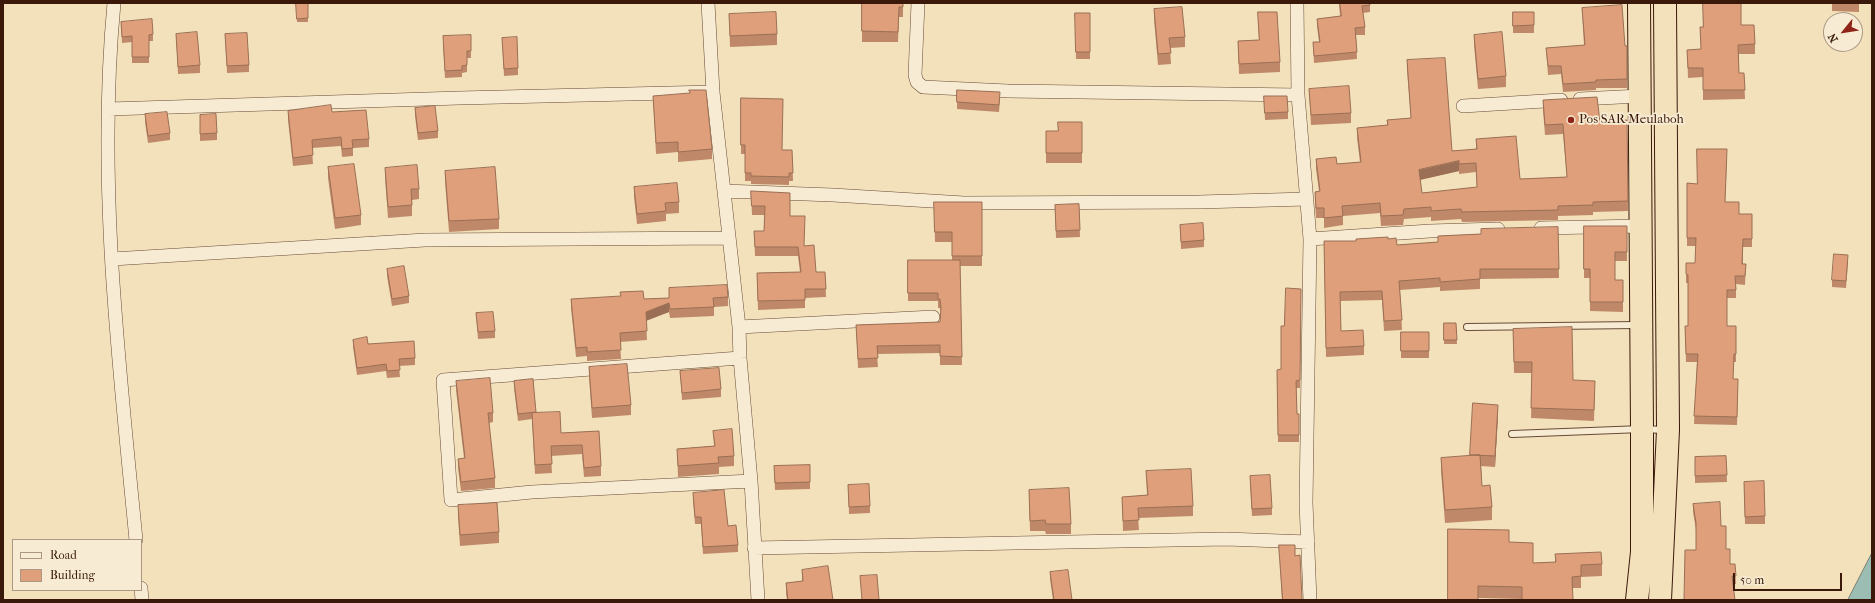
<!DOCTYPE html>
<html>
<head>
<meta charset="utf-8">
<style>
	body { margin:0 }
	#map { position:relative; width:1875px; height:603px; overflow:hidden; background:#f3e1bc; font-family:"IM FELL French Canon",serif }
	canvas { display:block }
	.frame { position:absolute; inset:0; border:4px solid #3a180a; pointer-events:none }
	.legend { position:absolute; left:12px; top:539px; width:130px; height:52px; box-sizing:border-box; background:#f7ecd3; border:1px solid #ab9783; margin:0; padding:5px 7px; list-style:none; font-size:12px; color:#3a180a }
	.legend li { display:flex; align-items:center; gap:8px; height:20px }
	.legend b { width:20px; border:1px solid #ab9783 }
	.north { position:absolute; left:1823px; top:12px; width:40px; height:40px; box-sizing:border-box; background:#f7ecd3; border:1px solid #ab9783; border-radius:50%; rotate:240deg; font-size:11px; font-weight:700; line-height:16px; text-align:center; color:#3a180a }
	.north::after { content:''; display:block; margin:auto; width:14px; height:18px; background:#8f2418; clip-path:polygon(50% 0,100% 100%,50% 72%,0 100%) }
	.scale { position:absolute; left:1733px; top:573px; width:109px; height:18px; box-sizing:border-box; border:2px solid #3a180a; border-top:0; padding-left:5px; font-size:12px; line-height:14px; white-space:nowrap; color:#3a180a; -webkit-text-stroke:3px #f7ecd3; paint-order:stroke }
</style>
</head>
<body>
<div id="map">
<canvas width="1875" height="603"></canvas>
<div class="frame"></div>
<ul class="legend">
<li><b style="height:5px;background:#f7ecd3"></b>Road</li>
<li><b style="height:11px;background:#de9f7a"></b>Building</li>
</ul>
<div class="north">N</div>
<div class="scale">50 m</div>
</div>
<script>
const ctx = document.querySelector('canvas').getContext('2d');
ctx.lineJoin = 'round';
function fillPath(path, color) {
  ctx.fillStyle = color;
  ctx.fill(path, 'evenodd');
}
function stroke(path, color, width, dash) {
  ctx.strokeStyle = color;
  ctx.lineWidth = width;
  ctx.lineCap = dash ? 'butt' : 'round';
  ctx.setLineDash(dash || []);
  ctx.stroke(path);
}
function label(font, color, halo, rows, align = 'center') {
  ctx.font = font + ' "IM FELL French Canon",serif';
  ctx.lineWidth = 3.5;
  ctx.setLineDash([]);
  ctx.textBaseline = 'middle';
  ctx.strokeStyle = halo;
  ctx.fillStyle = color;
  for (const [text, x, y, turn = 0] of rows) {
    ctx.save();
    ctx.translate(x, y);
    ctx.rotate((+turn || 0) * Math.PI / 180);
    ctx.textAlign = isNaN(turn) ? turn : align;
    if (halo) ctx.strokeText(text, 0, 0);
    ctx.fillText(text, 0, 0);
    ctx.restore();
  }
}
const water = new Path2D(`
	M1872 553V600H1848Z`);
fillPath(water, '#9bbdb4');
stroke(water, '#747b70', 1);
const lane = new Path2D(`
	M1467 327 1637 325
	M1512 434 1642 429 1664 430`);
const street = new Path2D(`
	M114 3C97 182 119 362 136 540
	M708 3 713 92 739 327 740 358 751 481 758 600
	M918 3 915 75 917 82 923 87 1008 91 1298 95
	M1297 3 1298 95 1310 239 1306 503 1310 600
	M1580 99 1640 96
	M1463 106 1561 100
	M109 109 459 98 713 92
	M724 191 833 195 964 203 1199 202 1307 199
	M1541 228 1641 226
	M1310 239 1430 231 1498 229
	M112 259 425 240 728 238
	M739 327 933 317
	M740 358 443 380 451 500 532 492 751 481
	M754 548 1226 539 1308 542
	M141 588 142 600`);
const highway = new Path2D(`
	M1637 600 1642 552V429L1639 3
	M1660 600 1668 430 1665 3`);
stroke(lane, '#684a36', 8);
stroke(street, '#684a36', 14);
stroke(highway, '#3a180a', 24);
stroke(lane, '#f7ecd3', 6);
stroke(street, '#f7ecd3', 13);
stroke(highway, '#f3e1bc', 22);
fillPath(new Path2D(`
	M296 3H308V22H297Z
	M862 3H903V17H899L898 42H862Z
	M1339 3H1370V12L1363 13 1365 27V35H1356L1357 59 1314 63 1313 42H1319L1317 26V19L1340 16Z
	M1832 3H1859V12L1832 11Z
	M1582 8 1625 46H1627V88H1596V90L1563 92 1561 74 1548 75 1546 48 1584 45Z
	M1154 9 1185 37V47L1170 48 1171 64 1158 65 1154 19Z
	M1258 12 1280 62V72L1239 74 1238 41 1259 40Z
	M1513 12H1534V33H1513Z
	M1075 13H1090V59H1076Z
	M729 14 777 34V45L730 47Z
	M121 22 153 34V41H149V63H132V42L122 43Z
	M1741 25 1755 44V54H1739V73H1744L1745 99 1703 100V77L1688 78 1687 50 1701 49 1700 27Z
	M176 34 200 65V73L178 74Z
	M225 34 249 65V72L227 73Z
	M471 35V58H467V72L462 73V77L445 78 443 43Z
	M1474 35 1506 76V87L1478 89 1474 45Z
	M502 38 518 68V75L504 76Z
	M1407 60 1452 151 1476 149V139L1520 179 1567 177 1563 134 1545 135 1543 110V100L1600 122 1627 120 1628 211 1593 212V215L1558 216V220L1462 222 1461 219 1431 221V217L1404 219 1403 225 1381 226 1380 213 1343 216V225L1324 228V218H1316L1315 202V192L1319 191 1316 169V159L1337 164 1360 162 1357 138V128L1387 125V120L1411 118 1407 70ZM1459 171V174L1476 172 1477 187 1422 193 1420 180Z
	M1309 89 1351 113V123L1311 125Z
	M653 96 712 149V159L678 162V152L656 154Z
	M1264 96 1288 112V119L1265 120Z
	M741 98 782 150H792L793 181H789V185L751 184V181H745V154H741Z
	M1000 99 999 112 957 109V102Z
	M415 108 438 131V138L418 140 415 116Z
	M288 111 332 112 369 139V147L353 148V156L342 157 341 146 312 148 313 164 293 166 288 120Z
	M145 114 170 133V140L148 143 145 122Z
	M200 115 217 133V140L200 141Z
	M1082 122V163H1046V131H1058Z
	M1727 158 1725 202 1739 214H1752V247H1743V264H1746L1745 285 1736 284V298H1727V326H1736V362H1734L1733 379 1738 388 1737 425 1694 424 1697 362H1686L1685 326H1688V283H1686V263H1695L1696 246H1687V183L1697 184Z
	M328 167 361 215V225L335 229 328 178Z
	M385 168 419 189V199L412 200V216L388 218 385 178Z
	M445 171 499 219V229L449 232 445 181Z
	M634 187 679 202V213L666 214V221L637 224 634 197Z
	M751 191 790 216 816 272H825L826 297 805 298V308L758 310 757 273 800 272 798 256H755L754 231H764V215H752Z
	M934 202H982V266H960L962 365H940V353L877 354 878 367 858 368 856 325 940 322 941 313 940 308H938V301H908V260H952V242H935Z
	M1079 204 1080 237 1056 238 1055 205Z
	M1180 225 1204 240V247L1181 249Z
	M1584 226H1627V261H1615V280H1623V312L1590 311V278H1584Z
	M1558 227 1559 278 1480 279V289L1440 291V287L1400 290 1402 330 1384 331 1382 300 1340 301 1341 331 1364 346V355L1326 357 1324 241H1356L1388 239 1397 245 1438 242V236L1481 234Z
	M1848 262 1846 288 1832 287V280Z
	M387 269 409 296V303L392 306 387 276Z
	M669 288 728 297V306L714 307V316L670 318 669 312 646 320 647 340 620 342 621 359 587 361V356L576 357 571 308V299H644L669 298Z
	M1301 289 1300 388H1296L1297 414H1299V442H1278L1277 370 1281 369 1284 326Z
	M476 313 495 331V338L478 339Z
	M1444 323H1456L1457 344H1444Z
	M1513 329 1573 380 1595 391 1594 421 1531 418 1532 373H1514Z
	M1401 332H1429V358H1401Z
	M353 340 415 358V365L399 366 400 377 387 378 386 371 357 375 353 347Z
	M589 367 631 405V415L592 418 589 377Z
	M680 371 721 389V397L682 400Z
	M533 379 536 413 561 433 599 431 601 466V476L584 477 582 454 551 456 552 473 535 474 532 419 518 421 514 388V381Z
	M456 381 493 413V422L489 423 495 478V488L461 491 458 468V459L464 458 456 390Z
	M1473 403 1498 415 1495 467 1481 466 1482 486 1492 507V520L1445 523 1441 471V458L1470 456Z
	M713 431 734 456V466L719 467V474L678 477 677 449 714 446Z
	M1726 456 1727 482 1695 483V457Z
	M810 465V489L775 490 774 466Z
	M1146 471 1193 506V516L1138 518 1139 530 1123 531 1122 497 1147 495Z
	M1744 482 1765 516V524H1745Z
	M1250 483 1272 508V515L1252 516Z
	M848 485 870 506V513L849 514Z
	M1029 490 1071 524V534H1046L1045 531H1030Z
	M693 493 728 526 738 545V552L703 554 701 524H695L693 500Z
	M1693 504 1721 526 1726 549 1730 564H1735L1736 584H1733L1696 550V530L1693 512Z
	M458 505 499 532V543L460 546 458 516Z
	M1509 542 1533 563 1555 562V554L1602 564V576L1581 577V588H1573L1522 599 1478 598 1448 600Z
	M1279 545 1295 556 1302 600H1282Z
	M802 570 833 600H787L786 594V583L802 581Z
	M1050 572 1072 600H1053L1050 579Z`), '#bf8969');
fillPath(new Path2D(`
	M1459 161V171L1419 180V170Z
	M669 303V312L646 321V312Z
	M1498 405V415L1495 467V456Z`), '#9b6f55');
const building = new Path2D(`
	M296 3H308V18L297 19Z
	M862 3H903V7H899L898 32 862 31Z
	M1340 3H1370V5L1362 6 1365 27 1355 28 1357 52 1314 56 1313 42H1320L1317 19 1341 16Z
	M1703 3H1741V25H1754L1755 44 1738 45 1739 73H1744L1745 90H1703V68H1688L1687 50 1701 49 1700 27H1703Z
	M1622 5 1625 46H1627V79L1596 80V82L1563 84 1561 66H1548L1546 48 1585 45 1582 8Z
	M1182 7 1185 37 1169 38 1171 53 1158 54 1154 9Z
	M776 12 777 34 730 36 729 14Z
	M1258 12H1277L1280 62 1239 64 1238 41 1259 40Z
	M1513 12H1534V25L1513 26Z
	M1075 13H1090V52H1076Z
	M152 19 153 34 149 35V57H132V36L122 37 121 22Z
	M197 32 200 65 178 67 176 34Z
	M1502 32 1506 76 1478 79 1474 35Z
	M247 33 249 65 227 66 225 34Z
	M471 35V51H467V65L462 66V70L445 71 443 36Z
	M517 37 518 68 504 69 502 38Z
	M1445 58 1452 151 1477 149 1476 139 1516 136 1520 179 1567 177 1563 124 1545 125 1543 100 1597 97 1600 122 1627 120 1628 201 1593 202V205L1558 206V210L1462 212 1461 209 1431 211V207L1404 209 1403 215 1381 216 1380 203 1342 206 1343 216 1324 218V208H1316L1315 192 1320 191 1316 159 1336 157 1337 164 1361 162 1357 128 1388 125 1387 120 1411 118 1407 60ZM1459 161V164L1476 163 1477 187 1422 193 1419 170Z
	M1349 86 1351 113 1311 115 1309 89Z
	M689 90H706L712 149 678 152V142L656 143 653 96 690 93Z
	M957 90 1000 92 999 105 957 102Z
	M1264 96H1287L1288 112 1265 113Z
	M741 98 783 99 782 150H792L793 173H789V177L751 176V173H745V145H741Z
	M331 105 332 112 366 110 369 139 352 140 353 148 342 149 341 137 312 140 313 155 293 158 288 111Z
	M435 106 438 131 418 133 415 108Z
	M167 112 170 133 148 136 145 114Z
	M216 114 217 133 200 134V115Z
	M1058 122H1082V153H1046V131H1058Z
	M1697 149H1727L1725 202H1739V214H1752V239H1743L1742 264H1746L1745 276H1735L1736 290H1727V326H1736V354H1734L1733 379H1738L1737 417 1694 416 1698 354H1686L1685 326H1688V275L1686 274V263H1695L1696 238H1687V183L1697 184Z
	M354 164 361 215 335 218 328 167Z
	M417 165 419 189H411L412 205 388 207 385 168Z
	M495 167 499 219 449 221 445 171Z
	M677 183 679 202 665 203 666 211 637 214 634 187Z
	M751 191 790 193V216H805L804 246 814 245 816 272H825L826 289H805V300L758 301 757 273 801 272 798 247H755L754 231H764L765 206H752Z
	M934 202H982V256H952V232H935Z
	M1079 204 1080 230 1056 231 1055 205Z
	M1203 223 1204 240 1181 242 1180 225Z
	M1584 226H1627V252H1615V280H1623V302H1590V269H1584Z
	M1558 227 1559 269H1480V279L1440 282V278L1399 281 1402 320 1384 321 1382 291 1340 292 1341 331 1363 330 1364 346 1326 348 1324 241H1356V239L1388 237V239L1396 238 1397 245 1438 242V236L1481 234V229Z
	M1834 254 1848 255 1846 281 1832 280Z
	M908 260H960L962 357 940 356V345L877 346 878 358 858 359 856 325 940 322 941 308 940 299H938V293H908Z
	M404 266 409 296 392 299 387 269Z
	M727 285 728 297 713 298 714 307 670 309 669 303 646 312 647 331 620 333 621 350 587 352V347L576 348 571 299 621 296 620 292 643 291 644 299 669 298V288Z
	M1286 288 1301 289 1300 380 1296 381 1297 414H1299V435H1278L1277 370 1281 369V326H1284Z
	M493 312 495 331 478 332 476 313Z
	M1444 323H1456L1457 340H1444Z
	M1572 327 1573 380 1595 381 1594 410 1531 408 1532 362H1514L1513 329Z
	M1401 332H1429V351H1401Z
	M367 337 368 344 414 341 415 358 399 359 400 370 387 371 386 364 357 368 353 340Z
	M627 364 631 405 592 408 589 367Z
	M719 368 721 389 682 393 680 371Z
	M490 378 493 413H488L495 478 461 482 458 459 465 458 456 381Z
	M533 379 536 412 518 414 514 381Z
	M1473 403 1498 405 1495 456 1470 455Z
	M560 412 561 433 599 431 601 466 584 468 582 445 551 446 552 464 535 465 532 413Z
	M732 429 734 456 718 457 719 463 678 466 677 449 715 446 713 431Z
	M1480 455 1482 486 1490 485 1492 507 1445 510 1441 458Z
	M1726 456 1727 475 1695 476V457Z
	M810 465V482L775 483 774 466Z
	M1191 469 1193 506 1138 508 1139 520 1123 521 1122 497 1148 495 1146 471Z
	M1270 475 1272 508 1252 509 1250 476Z
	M1764 481 1765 516 1745 517 1744 482Z
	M869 484 870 506 849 507 848 485Z
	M1069 488 1071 524H1046L1045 520 1030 521 1029 490Z
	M724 490 728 526 736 525 738 545 703 547 701 517H695L693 493Z
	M1720 502 1721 526H1726V549H1730V564H1735L1736 576H1732L1735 600H1684L1685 550H1696V523L1693 504Z
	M497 503 499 532 460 535 458 505Z
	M1448 529 1509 530V542L1533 543V563L1556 562 1555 554 1601 552 1602 564 1581 565V576L1572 577 1573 600H1522V587L1478 586V600H1448Z
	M1279 545H1295V556L1300 555 1302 600H1283Z
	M828 566 833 600H788L786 583 803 581 802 570Z
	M1068 570 1072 600H1054L1050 572Z
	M877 575 879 600H862L860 576Z`);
fillPath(building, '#de9f7a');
stroke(building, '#9b6f55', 1);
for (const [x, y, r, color] of [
	[1571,120,4,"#8f2418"]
]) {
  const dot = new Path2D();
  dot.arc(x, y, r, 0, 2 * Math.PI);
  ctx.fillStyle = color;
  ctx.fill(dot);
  stroke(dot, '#f7ecd3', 1.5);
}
label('13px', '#3a180a', '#f7ecd3', [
	["Pos SAR Meulaboh",1579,120]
], 'left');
</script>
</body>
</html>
